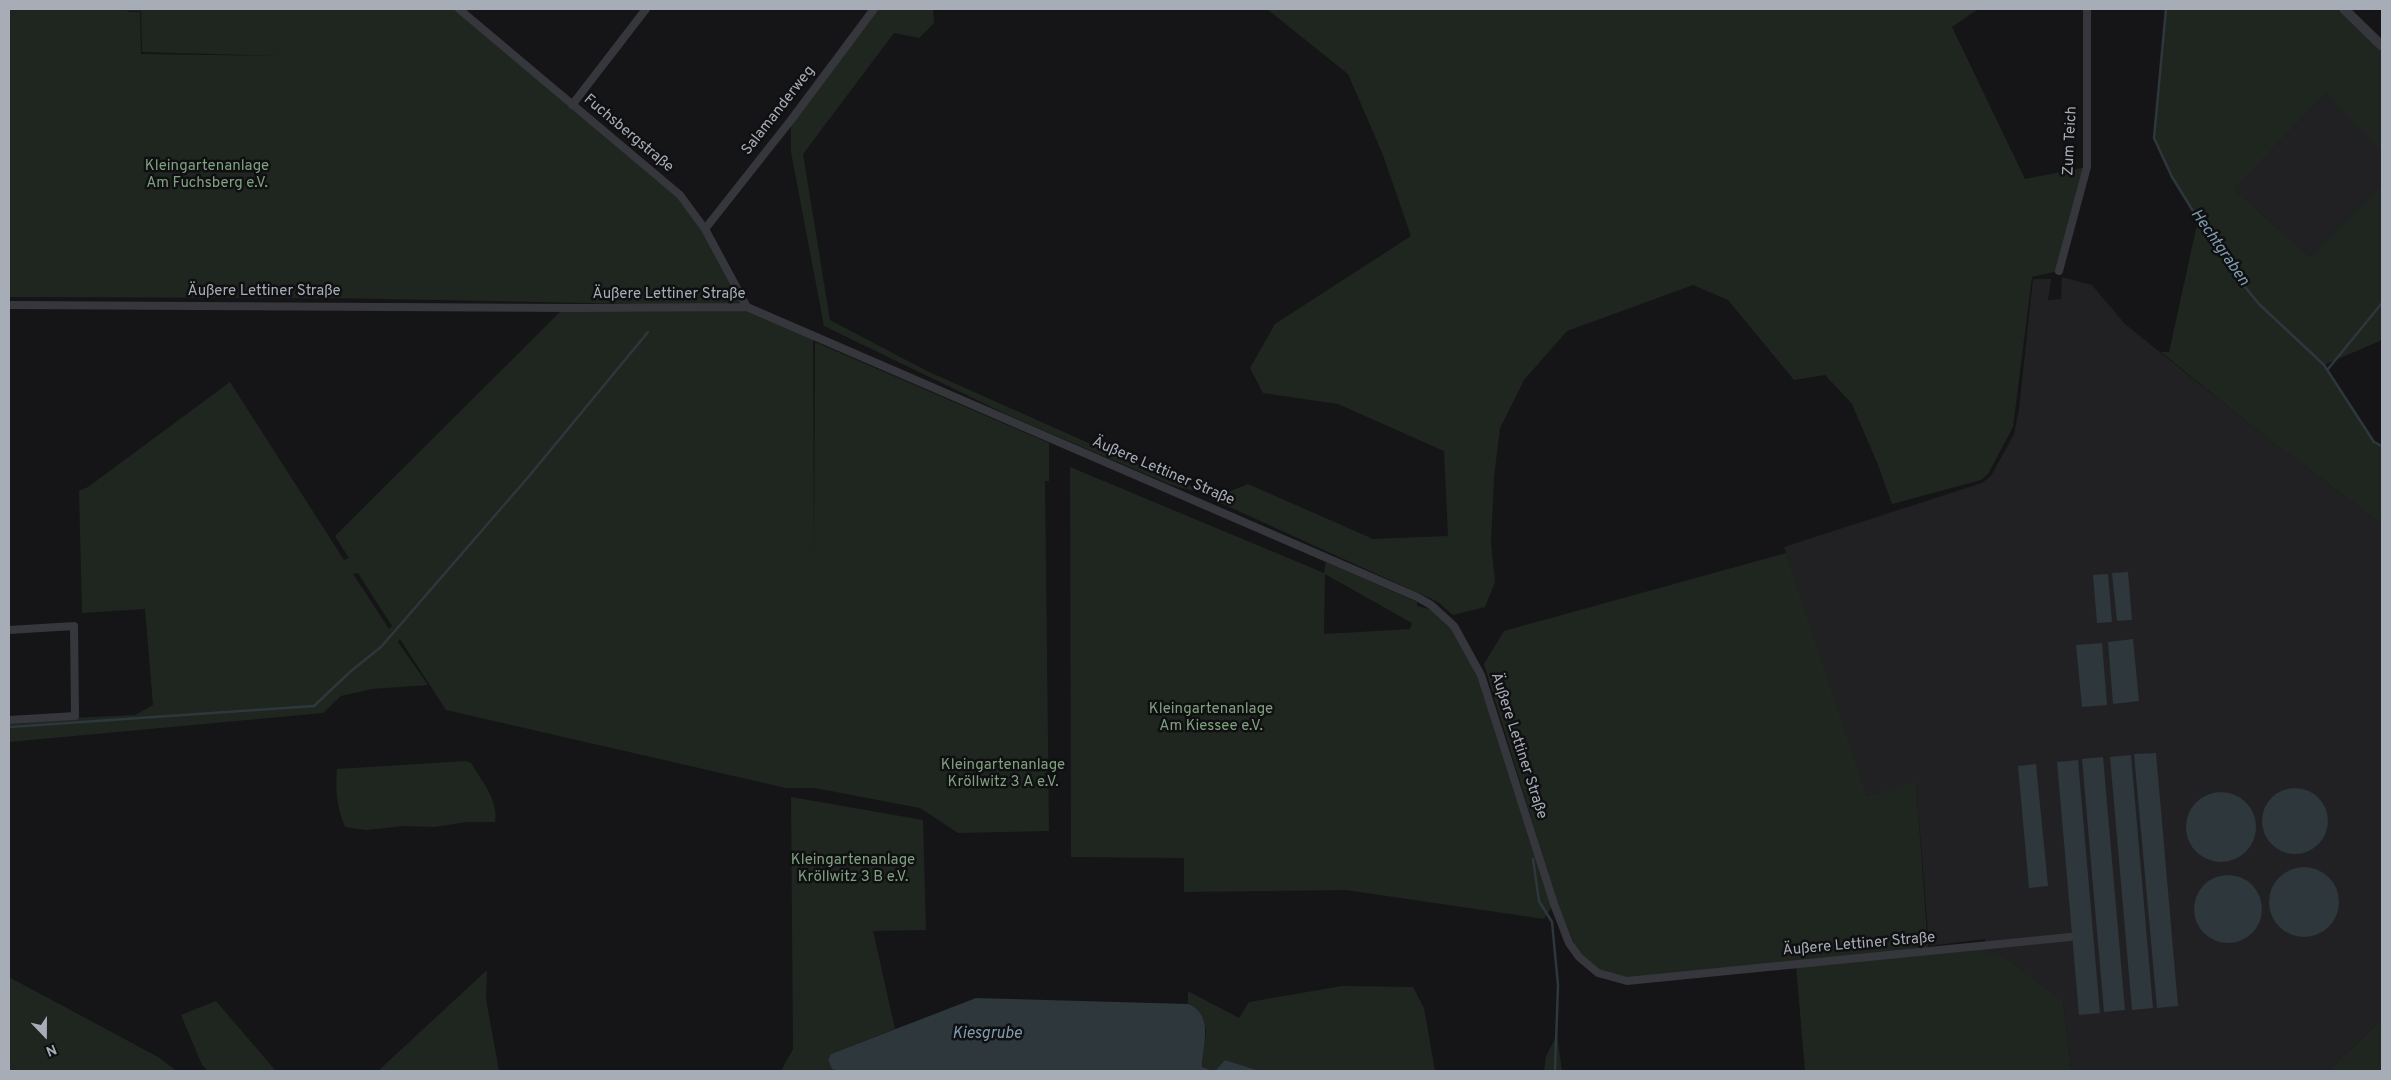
<!DOCTYPE html>
<html>
<head>
<meta charset="utf-8">
<style>
	body { margin:0 }
	#map { position:relative; width:2391px; height:1080px; overflow:hidden; background:#151517; font-family:Overpass,sans-serif }
	canvas { display:block }
	.frame { position:absolute; inset:0; border:10px solid #a7adb6; pointer-events:none }
	.north { position:absolute; left:20px; top:1010px; width:50px; height:50px; -webkit-text-stroke:4px #101012; paint-order:stroke; rotate:158deg; font-size:14px; font-weight:700; line-height:20px; text-align:center; color:#a7adb6 }
	.north::after { content:''; display:block; margin:auto; width:18px; height:22px; background:#a7adb6; clip-path:polygon(50% 0,100% 100%,50% 72%,0 100%) }
</style>
</head>
<body>
<div id="map">
<canvas width="2391" height="1080"></canvas>
<div class="frame"></div>
<div class="north">N</div>
</div>
<script>
const ctx = document.querySelector('canvas').getContext('2d');
ctx.lineJoin = 'round';
function fillPath(path, color) {
  ctx.fillStyle = color;
  ctx.fill(path, 'evenodd');
}
function stroke(path, color, width, dash) {
  ctx.strokeStyle = color;
  ctx.lineWidth = width;
  ctx.lineCap = dash ? 'butt' : 'round';
  ctx.setLineDash(dash || []);
  ctx.stroke(path);
}
function label(font, color, halo, rows, align = 'center') {
  ctx.font = font + ' Overpass,sans-serif';
  ctx.lineWidth = 5;
  ctx.setLineDash([]);
  ctx.textBaseline = 'middle';
  ctx.strokeStyle = halo;
  ctx.fillStyle = color;
  for (const [text, x, y, turn = 0] of rows) {
    ctx.save();
    ctx.translate(x, y);
    ctx.rotate((+turn || 0) * Math.PI / 180);
    ctx.textAlign = isNaN(turn) ? turn : align;
    if (halo) ctx.strokeText(text, 0, 0);
    ctx.fillText(text, 0, 0);
    ctx.restore();
  }
}
fillPath(new Path2D(`
	M2326 94 2382 149V185L2310 257 2234 189Z
	M2062 277 2092 285 2125 324 2253 427 2382 524V1019L2328 1071H2071L2063 1002 1986 954 1985 939 1929 946 1916 783 1867 796 1784 547 1982 483 1991 476 2014 434 2019 409 2033 279H2051L2048 300 2061 299Z`), '#212124');
fillPath(new Path2D(`
	M9 9H127L128 12H140L141 54 282 56 142 52 141 11H129L128 9H459L680 195 699 219 744 306 334 298 9 297Z
	M874 9 933 10 934 23 919 38 894 33 803 154 830 320 927 371 1102 449 1216 497 1248 484 1373 539 1448 536 1444 451 1338 404 1263 393 1250 368 1275 324 1411 236 1383 155 1348 74 1267 9H1978L1952 27 2025 179 2087 167 2059 271 2032 277 2013 427 1988 474 1981 480 1892 504 1878 465 1852 404 1825 375 1794 380 1728 300 1693 285 1567 331 1524 380 1500 428 1494 477 1491 543 1495 582 1485 607 1453 615 1438 602 1212 499 1215 497 1169 484 1010 416 824 326 791 152V120Z
	M2166 9H2337L2382 53V148L2380 149 2326 94 2234 189 2310 257 2382 185V340L2324 365 2374 442 2382 446V524L2253 427 2161 352H2169L2198 220 2172 177 2154 138Z
	M747 307 813 336 814 555 815 342 1049 443V481H1045L1049 831 958 833 920 808 815 788H786L446 710 400 639 398 642 428 685 372 689 341 696 323 713 9 742V721L135 715 153 705 145 609 82 613 79 491 88 487 230 382 344 560 349 558 335 536 562 310ZM358 573 392 626 389 629 353 574Z
	M1070 467 1324 573 1326 562 1417 602V606L1438 611 1454 626 1481 675 1554 904 1544 919 1346 890 1184 892V858L1071 857ZM1325 574 1412 623 1410 629 1324 634Z
	M1786 553 1867 796 1916 782 1928 948 1986 946V954L2003 957 2063 1002 2071 1071H1805L1796 966 1629 978 1603 973 1588 964 1576 948 1557 902 1484 664 1504 631Z
	M466 761 471 763C481 780 499 801 495 822H467L434 827 404 826 366 830 345 827C337 807 335 790 337 769Z
	M791 797 923 820 926 930 873 931 895 1029 831 1054 828 1060 832 1068 840 1071H781L793 1049Z
	M487 970 486 999 499 1071H378Z
	M9 977 158 1057 177 1071H9Z
	M1342 986 1413 987 1424 1008 1435 1071H1260L1225 1060 1215 1071 1202 1067 1206 1030 1188 1004V991L1239 1018 1249 1002Z
	M216 1001 276 1071H208L202 1065 181 1015Z
	M2382 1019V1071H2328Z
	M1557 1035 1562 1071H1544L1546 1056Z`), '#1f2620');
fillPath(new Path2D(`
	M2128 572 2132 620 2117 621 2112 573Z
	M2108 574 2112 622 2097 623 2093 575Z
	M2133 639 2139 701 2113 704 2108 642Z
	M2102 643 2107 705 2082 707 2076 645Z
	M2156 753 2178 1006 2157 1008 2134 754Z
	M2131 755 2153 1008 2132 1010 2110 757Z
	M2103 757 2125 1010 2104 1012 2082 759Z
	M2078 760 2100 1013 2079 1015 2057 762Z
	M2036 764 2048 886 2029 888 2018 766Z
	M2262 821a33 33 0 1 1 66 0a33 33 0 1 1-66 0Z
	M2186 827a35 35 0 1 1 70 0a35 35 0 1 1-70 0Z
	M2269 902a35 35 0 1 1 70 0a35 35 0 1 1-70 0Z
	M2194 909a34 34 0 1 1 68 0a34 34 0 1 1-68 0Z
	M976 998 1188 1004C1214 1014 1203 1045 1202 1067L1214 1071H840L832 1069 828 1060 831 1054Z
	M1225 1060 1260 1071H1215Z`), '#2d373c');
stroke(new Path2D(`
	M2166 9 2154 138 2172 177 2224 261 2259 304 2324 365 2374 442 2382 446
	M2328 369 2382 303
	M9 727 314 706 351 671 381 647 530 475 648 332
	M1533 859 1539 901 1552 922 1558 985 1555 1071`), '#2d373c', 2.5);
stroke(new Path2D(`
	M459 9 680 195 705 229 747 307
	M572 105 646 9
	M705 229 791 120 874 9
	M2059 271 2087 167V9
	M9 305 574 308 747 307 1417 597 1431 605 1454 626 1481 675 1554 904 1569 943 1579 957 1598 973 1627 981 2070 937
	M9 630 74 626 75 716 9 720`), '#36373c', 8);
stroke(new Path2D(`
	M2344 9 2382 46`), '#36373c', 10);
label('15px', '#a7adb6', '#101012', [
	["Salamanderweg",779,111,-52],
	["Fuchsbergstraße",628,134,40],
	["Zum Teich",2071,141,-87],
	["Äußere Lettiner Straße",264,292],
	["Äußere Lettiner Straße",669,295],
	["Äußere Lettiner Straße",1163,472,23],
	["Äußere Lettiner Straße",1518,746,72],
	["Äußere Lettiner Straße",1859,945,-5]
]);
label('15px', '#7fa17f', '#101012', [
	["Kleingartenanlage",207,167],
	["Am Fuchsberg e.V.",207,184],
	["Kleingartenanlage",1211,710],
	["Am Kiessee e.V.",1211,727],
	["Kleingartenanlage",1003,766],
	["Kröllwitz 3 A e.V.",1003,783],
	["Kleingartenanlage",853,861],
	["Kröllwitz 3 B e.V.",853,878]
]);
label('italic 16px', '#7f9db0', '#101012', [
	["Hechtgraben",2219,248,55],
	["Kiesgrube",987,1035]
]);
</script>
</body>
</html>
